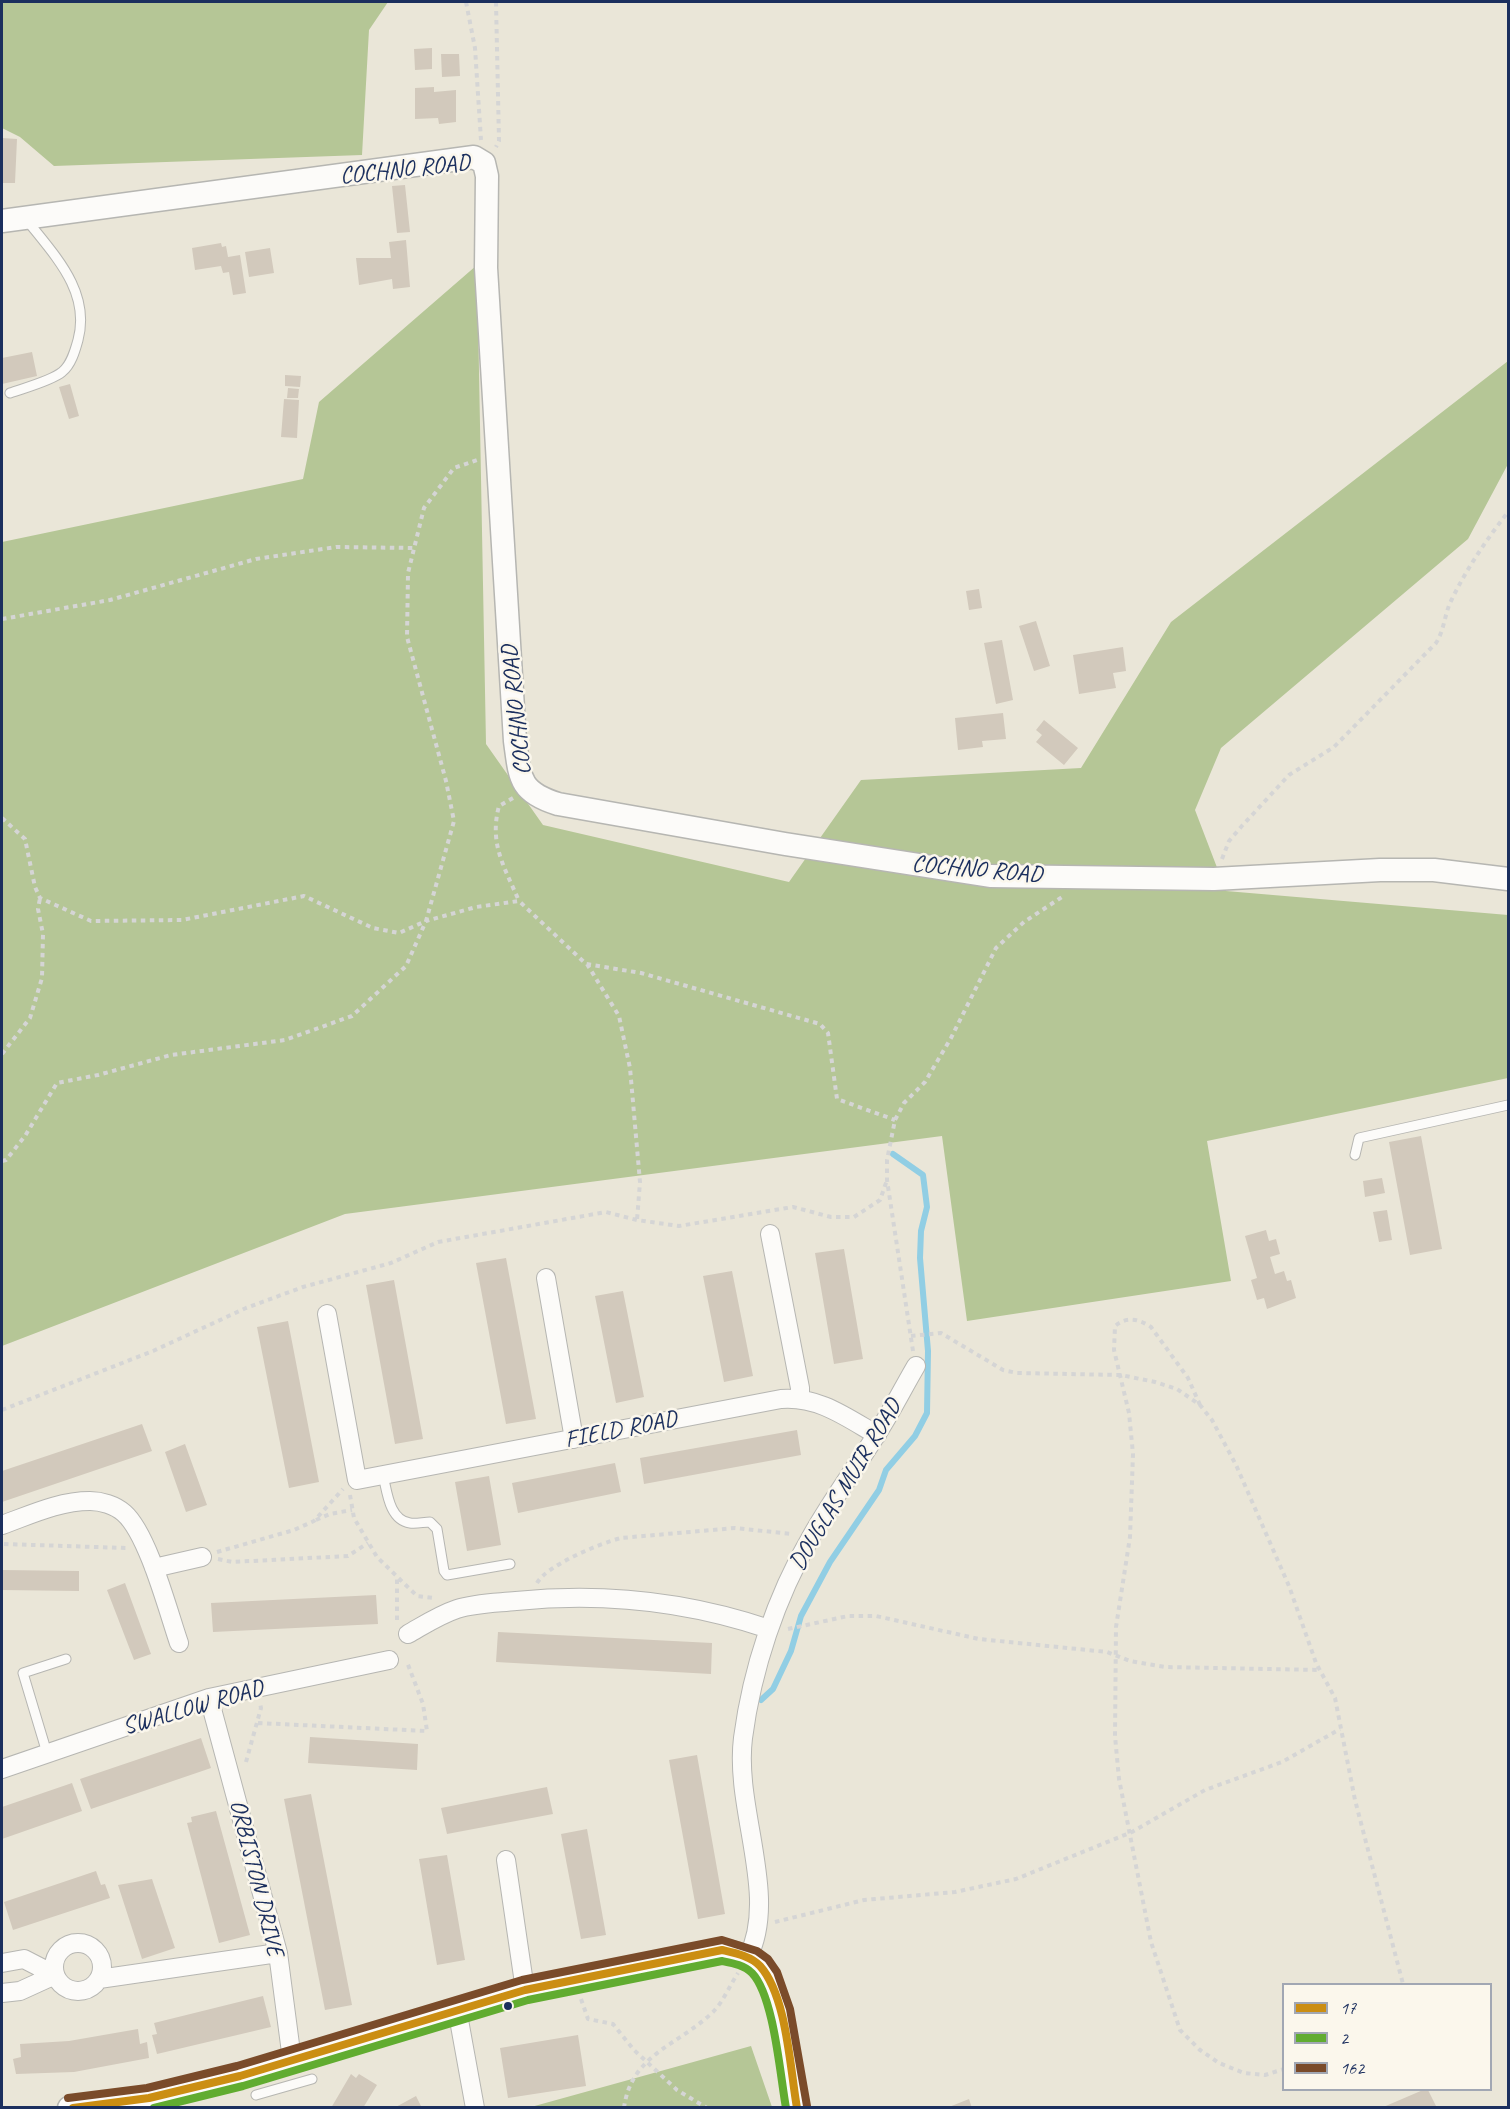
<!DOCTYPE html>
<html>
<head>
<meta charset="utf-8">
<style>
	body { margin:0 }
	#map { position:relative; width:1510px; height:2109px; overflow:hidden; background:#eae6d8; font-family:Caveat,sans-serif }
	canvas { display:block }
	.frame { position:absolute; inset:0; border:3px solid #1b2f5e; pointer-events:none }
	.legend { position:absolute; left:1282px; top:1983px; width:210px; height:108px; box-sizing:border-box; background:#fbf7ec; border:2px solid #a1a7b3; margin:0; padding:8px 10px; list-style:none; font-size:18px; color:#1b2f5e }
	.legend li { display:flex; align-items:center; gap:12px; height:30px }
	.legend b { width:30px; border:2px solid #a1a7b3 }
</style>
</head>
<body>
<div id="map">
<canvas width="1510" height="2109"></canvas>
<div class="frame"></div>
<ul class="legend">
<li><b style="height:8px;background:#cb8e13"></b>17</li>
<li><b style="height:8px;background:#61ac30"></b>2</li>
<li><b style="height:8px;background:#7a4b2a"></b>162</li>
</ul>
</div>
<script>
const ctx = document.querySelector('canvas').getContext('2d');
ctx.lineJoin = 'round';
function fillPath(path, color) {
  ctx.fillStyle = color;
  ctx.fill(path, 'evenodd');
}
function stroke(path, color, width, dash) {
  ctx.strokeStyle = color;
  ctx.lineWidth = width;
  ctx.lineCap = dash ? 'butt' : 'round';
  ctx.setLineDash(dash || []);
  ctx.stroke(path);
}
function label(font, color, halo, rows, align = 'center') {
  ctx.font = font + ' Caveat,sans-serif';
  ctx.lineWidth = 5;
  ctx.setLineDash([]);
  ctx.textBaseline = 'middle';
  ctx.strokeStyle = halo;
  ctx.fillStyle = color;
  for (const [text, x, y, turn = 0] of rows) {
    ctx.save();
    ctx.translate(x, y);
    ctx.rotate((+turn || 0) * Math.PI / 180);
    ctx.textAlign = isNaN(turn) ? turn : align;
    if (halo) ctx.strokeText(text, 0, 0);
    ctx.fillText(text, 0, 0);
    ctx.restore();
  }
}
fillPath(new Path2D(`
	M2 2H388L369 30 362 155 54 166 20 137 2 128Z
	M477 265 486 744 543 825 789 882 861 780 1081 768 1171 622 1508 361V464L1468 539 1221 748 1195 810 1226 891 1508 915V1078L1207 1141 1231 1281 967 1321 942 1136 345 1214 2 1346V542L303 479 319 402Z
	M751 2046 772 2107H531Z`), '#b5c696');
stroke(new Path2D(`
	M761 1700 773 1689 791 1651 801 1616 830 1562 879 1490 886 1470 915 1436 927 1413 928 1351 920 1258 921 1231 927 1207 923 1175 893 1154`), '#91cee4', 6);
fillPath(new Path2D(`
	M432 48V69L415 70 414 49Z
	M441 54H459L460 76 442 77Z
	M434 87V92L456 90V122L439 124 438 118 415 119V88Z
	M2 138 17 139 15 183H2Z
	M405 185 410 232 397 233 392 186Z
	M406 240 410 287 393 289 392 279 359 285 356 258H391L389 242Z
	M221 243 222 247 226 246 228 257 240 255 246 293 233 295 229 272 223 273 221 266 195 270 192 248Z
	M270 248 274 273 249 277 245 252Z
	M32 352 37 376 2 384V358Z
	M285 375 301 376 300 387 285 386Z
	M70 384 79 416 69 419 59 387Z
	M288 388 299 389 298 398H287Z
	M284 399 299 400 297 438 281 437Z
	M979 589 982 608 969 610 966 591Z
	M1036 621 1050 666 1034 671 1019 626Z
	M1002 640 1013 700 996 704 984 643Z
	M1123 647 1126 671 1113 673 1116 688 1079 694 1073 655Z
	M1003 713 1006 739 982 741 983 747 958 750 955 718Z
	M1044 720 1078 748 1064 765 1036 742 1042 735 1036 730Z
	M1421 1136 1442 1249 1410 1255 1389 1142Z
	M1382 1178 1385 1193 1365 1197 1363 1181Z
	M1387 1210 1392 1240 1379 1242 1373 1212Z
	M1266 1230 1269 1241 1276 1239 1280 1254 1270 1257 1275 1274 1284 1271 1287 1281 1291 1280 1296 1298 1267 1309 1264 1298 1257 1300 1251 1280 1257 1278 1245 1236Z
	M844 1249 863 1359 834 1364 815 1253Z
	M506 1258 536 1419 506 1424 476 1263Z
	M732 1271 753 1376 724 1382 703 1276Z
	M394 1280 423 1439 395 1444 366 1285Z
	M623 1291 644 1397 616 1403 595 1296Z
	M288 1321 319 1482 289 1488 257 1327Z
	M142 1424 152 1451 2 1502V1471Z
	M797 1430 801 1455 644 1484 640 1458Z
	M185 1444 207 1505 186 1512 165 1452Z
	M615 1463 621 1492 518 1513 512 1483Z
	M489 1476 501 1545 467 1551 455 1482Z
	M2 1570 79 1571V1591L2 1590Z
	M125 1583 151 1654 134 1660 107 1590Z
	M376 1595 378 1624 213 1632 211 1603Z
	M498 1632 712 1643 711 1674 496 1662Z
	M310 1737 418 1744 417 1770 308 1763Z
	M201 1738 211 1768 91 1809 80 1779Z
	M697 1755 725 1914 698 1919 669 1760Z
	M72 1783 82 1811 2 1839V1807Z
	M547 1787 553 1814 447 1834 441 1808Z
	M311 1794 352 2005 325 2010 284 1799Z
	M216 1811 250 1935 219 1943 187 1823 192 1822 191 1817Z
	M587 1829 606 1935 581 1939 561 1834Z
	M447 1855 465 1960 437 1965 419 1859Z
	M96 1871 101 1885 105 1884 110 1898 13 1930 4 1902Z
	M152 1879 175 1948 142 1959 118 1885Z
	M263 1996 271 2027 157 2054 152 2035 157 2034 154 2023Z
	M138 2029 140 2044 147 2042 149 2058 74 2072 16 2074 13 2059 21 2057 20 2044 69 2041Z
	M578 2035 586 2086 508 2098 500 2048Z
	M351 2074 356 2078 359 2074 377 2085 363 2108H331Z
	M1423 2090H1428L1437 2108H1381Z
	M416 2096 422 2108H394Z
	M969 2099 972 2108H949V2107Z`), '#d2c9bc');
const service = new Path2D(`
	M10 393C24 388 51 381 62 372 71 365 75 351 78 340 91 291 54 255 26 219
	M1355 1155 1359 1138 1508 1105
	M383 1475C387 1491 389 1520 410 1523 416 1524 424 1522 430 1522L437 1529 444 1571 447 1575 510 1564
	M47 1753 23 1673 66 1659
	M256 2095 312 2079`);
const minor = new Path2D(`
	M770 1234 800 1388V1398
	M546 1278 574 1439
	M327 1314 357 1480 781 1399C818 1396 846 1417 877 1435
	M2 1525C30 1515 59 1501 90 1501 101 1501 115 1505 124 1513 148 1534 168 1611 179 1643
	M154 1568 202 1557
	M408 1634C424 1625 439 1615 457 1609 476 1603 496 1603 516 1601 604 1592 686 1601 769 1629
	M209 1698 278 1953 292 2060
	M2 1769 209 1698 389 1660
	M506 1860 525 1990
	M54 1967a24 24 0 1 1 48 0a24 24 0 1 1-48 0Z
	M748 1957C779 1895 734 1809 743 1738 752 1669 776 1597 811 1537 830 1503 854 1470 875 1437 890 1414 902 1390 916 1366
	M2 1963 24 1959 55 1975
	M99 1979 278 1953
	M2 1993 20 1991 55 1975
	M457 2009 475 2108`);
const tertiary = new Path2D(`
	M2 221 474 157 484 163 487 176 486 268 515 741C520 778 519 792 558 804L785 844 990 876 1214 879 1380 870H1434L1508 879
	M69 2108 149 2098 240 2076 525 1990 722 1950C735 1953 750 1956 760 1966 782 1988 790 2074 797 2108`);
stroke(service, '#b6b6b2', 11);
stroke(minor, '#b6b6b2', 20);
stroke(tertiary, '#b6b6b2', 25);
stroke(new Path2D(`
	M466 2 475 48 481 140
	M496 2 499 141 496 147
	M2 619 110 600 256 559 336 547 414 548
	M513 798 499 806C489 844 504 866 519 901
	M2 818 25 839 35 887 40 898 91 921 182 920 304 896 373 928 399 933 426 921 454 821 446 781 407 637 408 573 424 508 454 468 480 459
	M1222 859 1229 841 1241 827 1289 775 1334 747 1436 643C1445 629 1444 614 1452 599 1467 568 1487 539 1508 512
	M587 964 619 1016 630 1068 640 1182 637 1220
	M2 1054 30 1018 42 978 43 934 38 909 40 898
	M2 1161 6 1160 25 1136 57 1083 98 1075 171 1055 285 1040 352 1016 406 966 426 921 476 907 519 901 586 964 641 973 820 1024 828 1033 837 1099 895 1120
	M911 1336 941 1333 1003 1370 1017 1373 1121 1375 1155 1382 1177 1389 1200 1405 1212 1420 1236 1465 1289 1586 1316 1663 1335 1698 1355 1800 1403 1984
	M913 1351 887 1180V1160L895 1120 904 1103 925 1082 951 1038 996 948 1024 922 1062 897
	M1200 1405 1188 1378 1151 1327C1139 1319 1127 1316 1115 1326L1114 1350 1129 1413 1133 1454 1130 1537 1116 1627 1115 1736 1119 1779 1151 1942 1180 2030 1200 2050 1219 2063 1244 2073 1265 2075 1284 2069
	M2 1410 153 1351 246 1308 303 1287 391 1263 438 1242 606 1212 637 1220 679 1226 793 1207 831 1217H854L880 1200 887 1180
	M350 1495 354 1518 377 1557 417 1596 434 1598
	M316 1520 330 1514 352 1510
	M4 1544 126 1548
	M217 1552 294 1530 314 1521 343 1489
	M218 1559 232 1562 348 1556 368 1543
	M537 1583C547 1565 601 1543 621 1538L735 1528 792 1534
	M397 1620V1579
	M788 1629 848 1616H876L979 1639 1107 1652 1130 1661 1165 1667 1320 1670
	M258 1723 427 1731 423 1704 407 1662
	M246 1762 261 1708 260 1703
	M775 1922 864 1900 955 1892 1016 1879 1132 1832 1205 1790 1282 1762 1340 1729
	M581 1999 588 2019 613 2024 634 2050 677 2090 707 2108
	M624 2108C631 2054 679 2045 713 2012 723 2002 730 1985 738 1973`), '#d5d5d5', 4, [4.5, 4.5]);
stroke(service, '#fcfbf9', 9);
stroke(minor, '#fcfbf9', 18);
stroke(tertiary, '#fcfbf9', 22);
stroke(new Path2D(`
	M73 2108 149 2098 240 2076 525 1990 722 1950C735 1953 751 1956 760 1966 787 1996 790 2069 797 2108`), '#cb8e13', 8);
stroke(new Path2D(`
	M154 2108 243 2086 528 2000 722 1961C732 1963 744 1965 752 1973 774 1996 780 2075 786 2108`), '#61ac30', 8);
stroke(new Path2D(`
	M68 2098 147 2088 237 2066 522 1980 722 1940 757 1951 768 1959 777 1972 790 2009 807 2106`), '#7a4b2a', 8);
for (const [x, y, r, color] of [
	[508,2006,5,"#1b2f5e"]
]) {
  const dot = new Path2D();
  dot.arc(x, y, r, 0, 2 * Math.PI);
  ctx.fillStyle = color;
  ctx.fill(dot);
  stroke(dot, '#fbf7ec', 2);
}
label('24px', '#1b2f5e', '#fbf7ec', [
	["COCHNO ROAD",405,170,-6],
	["COCHNO ROAD",517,710,-96],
	["COCHNO ROAD",977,870,5],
	["FIELD ROAD",621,1430,-11],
	["DOUGLAS MUIR ROAD",846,1485,-59],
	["SWALLOW ROAD",193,1708,-16],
	["ORBISTON DRIVE",256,1878,76]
]);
</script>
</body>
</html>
